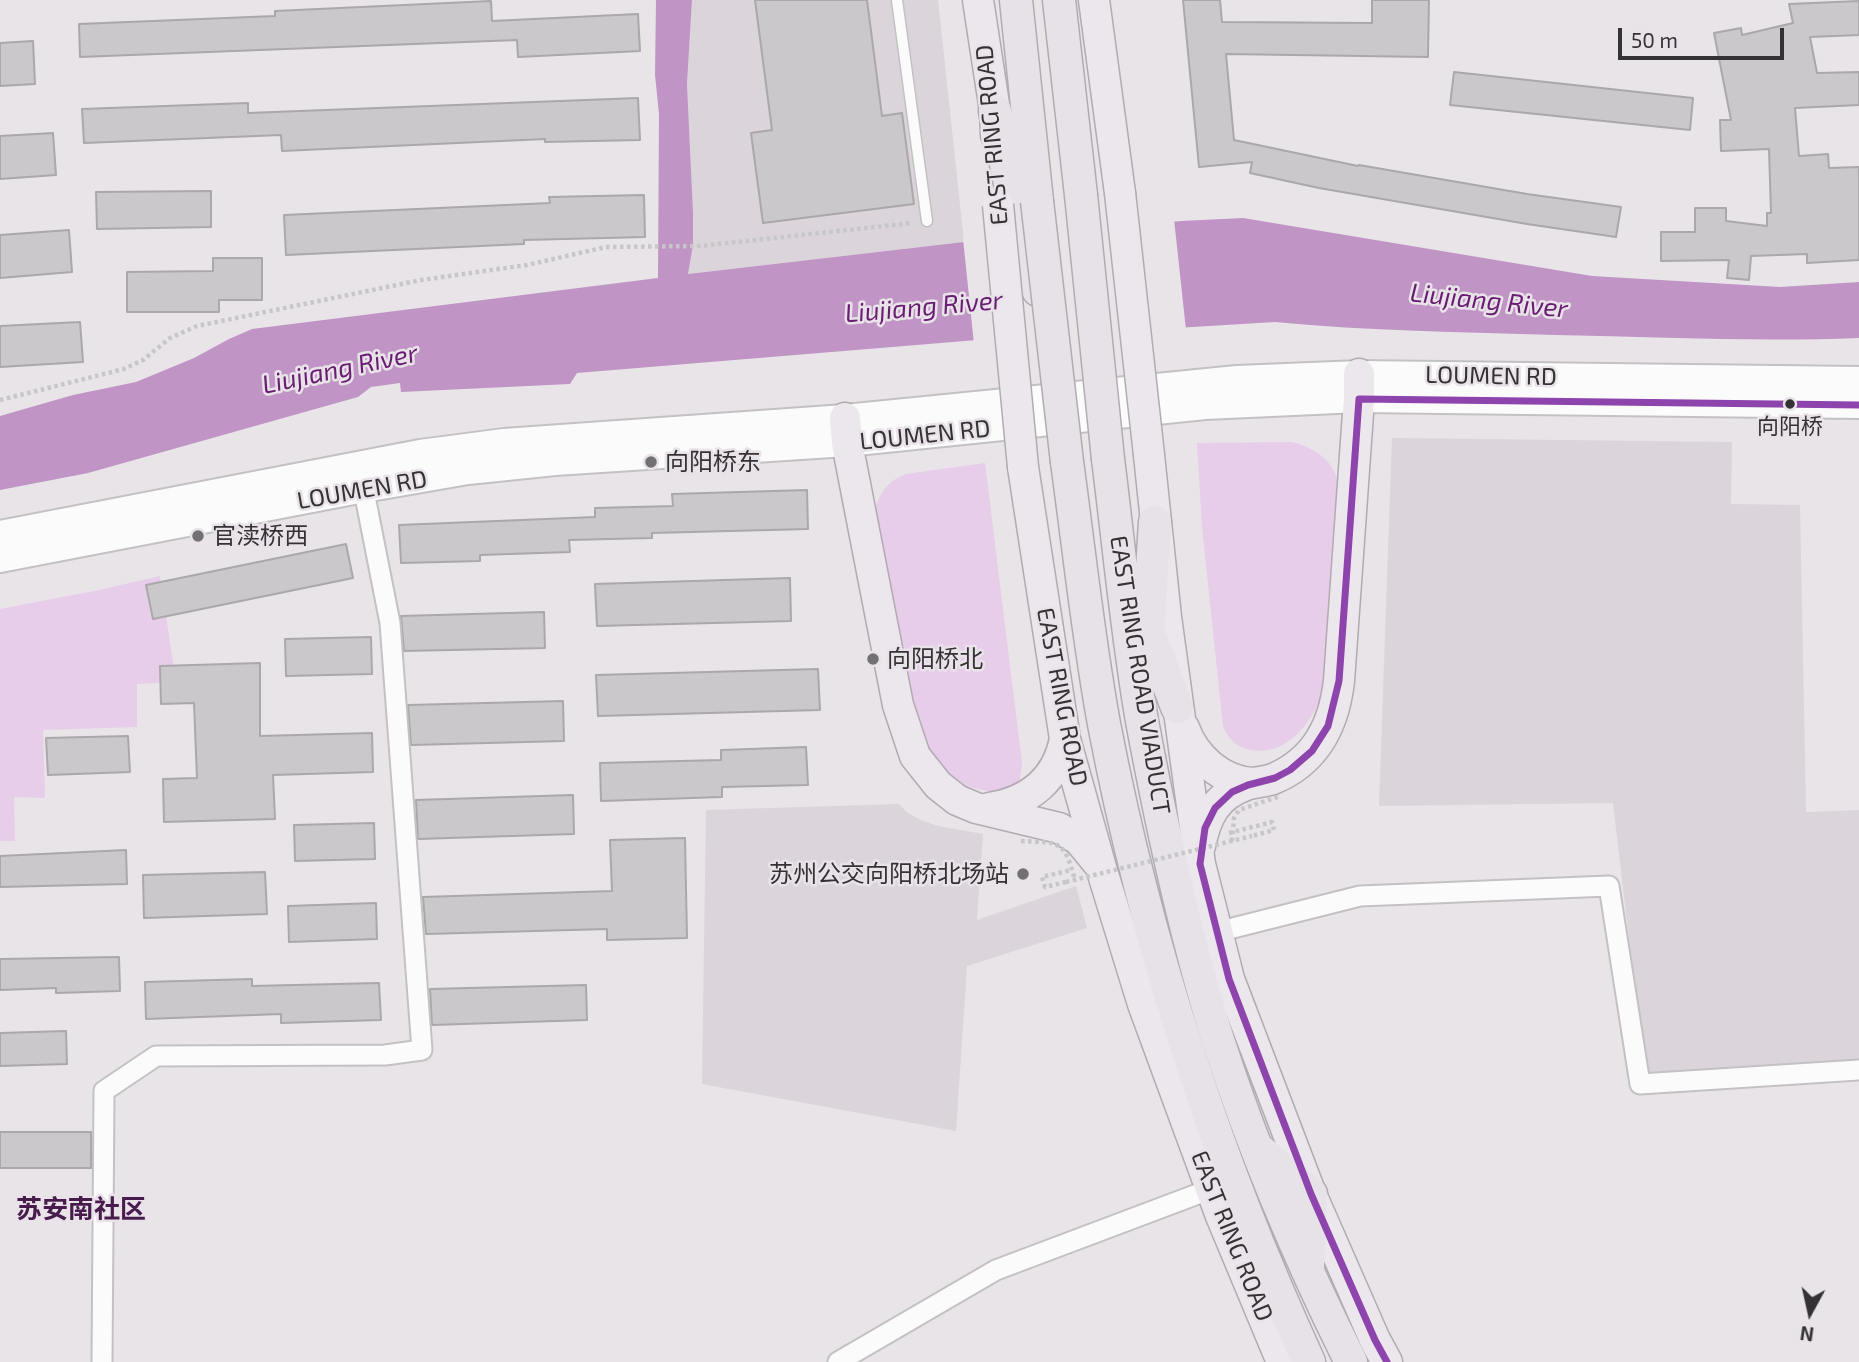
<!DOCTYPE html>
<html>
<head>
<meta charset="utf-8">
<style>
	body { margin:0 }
	#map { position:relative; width:1859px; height:1362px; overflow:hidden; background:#e8e4e8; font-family:"Exo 2",sans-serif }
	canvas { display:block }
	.north { position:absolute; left:1775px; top:1278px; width:70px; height:70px; -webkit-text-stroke:5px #e9e3e9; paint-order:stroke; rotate:188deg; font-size:19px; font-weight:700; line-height:28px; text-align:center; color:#343235 }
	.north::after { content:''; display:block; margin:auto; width:24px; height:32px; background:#343235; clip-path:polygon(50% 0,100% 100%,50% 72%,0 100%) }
	.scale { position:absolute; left:1618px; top:28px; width:166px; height:32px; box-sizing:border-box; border:4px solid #343235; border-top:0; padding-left:9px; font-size:21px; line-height:24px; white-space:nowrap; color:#343235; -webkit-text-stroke:5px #e9e3e9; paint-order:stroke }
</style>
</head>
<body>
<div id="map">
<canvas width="1859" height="1362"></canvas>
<div class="north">N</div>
<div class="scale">50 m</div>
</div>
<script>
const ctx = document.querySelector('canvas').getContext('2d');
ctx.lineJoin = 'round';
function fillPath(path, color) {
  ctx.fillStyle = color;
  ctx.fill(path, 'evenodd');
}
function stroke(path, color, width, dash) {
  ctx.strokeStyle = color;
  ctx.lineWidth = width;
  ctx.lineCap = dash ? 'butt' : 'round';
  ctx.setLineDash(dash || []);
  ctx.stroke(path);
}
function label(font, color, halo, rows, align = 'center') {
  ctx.font = font + ' "Exo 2","Noto Sans SC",sans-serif';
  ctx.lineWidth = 5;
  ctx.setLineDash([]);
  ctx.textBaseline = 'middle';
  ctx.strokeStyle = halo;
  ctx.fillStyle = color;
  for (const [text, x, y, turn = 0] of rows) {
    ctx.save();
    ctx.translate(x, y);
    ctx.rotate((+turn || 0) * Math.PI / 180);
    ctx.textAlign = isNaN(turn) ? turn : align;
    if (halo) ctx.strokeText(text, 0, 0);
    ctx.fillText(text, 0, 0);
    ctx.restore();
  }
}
fillPath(new Path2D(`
	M692 0H938L964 242 688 274 693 245V212L687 84Z
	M1392 438 1732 442 1731 504 1800 505 1806 812 1859 810V1062L1645 1074 1613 803 1379 806Z
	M899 804 908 813 921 820 938 826 983 834 977 920 1076 886 1087 928 967 966 956 1131 702 1084 706 810Z`), '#dbd4db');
fillPath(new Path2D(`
	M1292 442C1316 448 1335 461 1339 487L1323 691C1313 722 1288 756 1251 750 1236 747 1229 740 1223 726L1202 527 1197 443Z
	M985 463 1022 763 1019 786 1004 795 958 784 945 777 916 740 874 513C879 494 887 481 906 474Z
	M160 576 176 682 137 684V727L43 730 45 798 14 797 15 841H0V609L99 590Z`), '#e7cdea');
fillPath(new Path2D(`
	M656 0H692L687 84 693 212V245L688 274 964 242 1181 221 1243 218 1592 276 1780 287 1859 282V338C1758 342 1657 337 1556 335 1463 332 1368 331 1275 322L977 340 577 373 570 384 401 392 400 383 371 387 358 397 88 473 0 490V416L73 395 136 382 194 358 229 339 252 329 658 278 659 114 655 75Z`), '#c094c5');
fillPath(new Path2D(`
	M1174 219 1186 330 974 344 963 239Z`), '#e8e4e8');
const building = new Path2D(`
	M755 0H867L882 116 902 113 914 204 763 223 751 133 772 130Z
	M1183 0H1220L1222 22 1372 23V0H1429L1428 57 1226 54 1234 140 1358 166 1359 165 1527 194 1621 207 1616 237 1527 224 1319 188 1250 173 1252 162 1199 167Z
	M491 1 492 21 638 14 640 51 518 57 517 40 80 57 79 24 275 16V11Z
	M1859 1V35L1810 37 1817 73 1859 72V105L1795 108 1799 156 1828 154 1829 168 1859 167V260L1807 263V254L1751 256 1749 280 1727 278 1729 260 1661 261V232H1695V208H1726V221L1767 226V213H1771L1769 149 1721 151 1720 120H1731L1714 33 1741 28 1742 35 1793 23 1789 4Z
	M33 41 35 84 0 86V43Z
	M1454 72 1693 98 1690 130 1450 105Z
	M638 98 640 140 545 142V139L282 151 281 135 84 143 82 109 248 103V113Z
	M53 133 56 175 0 179V136Z
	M211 191V227L97 229 96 192Z
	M644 195 645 237 524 240V244L286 255 284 215 550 203 549 197Z
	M69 230 72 272 0 278V235Z
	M213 258H262V300H219V312H127V272L213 271Z
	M80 322 83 362 0 367V326Z
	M807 490 808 529 652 533V538L569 540 570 552 480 555V561L401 563 399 525 595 517V508L673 506 672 494Z
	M346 544 353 578 153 619 146 585Z
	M790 578 791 621 597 626 595 584Z
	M544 612 545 648 404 651 401 616Z
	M371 637 372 674 286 676 285 639Z
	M260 663V736L372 733 373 772 273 775 275 819 164 822 163 779 197 778 194 703 161 704 160 666Z
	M818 669 820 710 598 716 596 675Z
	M563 701 564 741 411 745 408 705Z
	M128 736 130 772 48 775 46 738Z
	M806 747 808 785 722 787V797L601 801 600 763 721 760V750Z
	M573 795 574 834 418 839 416 800Z
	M374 823 375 859 295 861 294 825Z
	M685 838 687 938 607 940V929L426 934 423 897 612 891 610 840Z
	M126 850 127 884 0 887V856Z
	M265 872 267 914 144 918 143 875Z
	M376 903 377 939 289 942 288 906Z
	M119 957 120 991 56 993V988L0 990V959Z
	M252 979V986L379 983 381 1020 281 1023V1014L146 1019 145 982Z
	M586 985 587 1020 432 1025 430 989Z
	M66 1031 67 1064 0 1066V1033Z
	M0 1132H91V1168H0Z`);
fillPath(building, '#cac8ca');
stroke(building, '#aaa8aa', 2);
const service = new Path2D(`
	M897 0 927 221`);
const minor = new Path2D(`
	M1217 932 1360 896 1609 886 1640 1084 1859 1070
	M102 1362 104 1091 156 1056 385 1055 422 1050 390 623 361 476
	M838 1362 996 1270 1211 1189`);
const secondary = new Path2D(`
	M0 534 420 453 504 442 845 418 1237 379 1359 374 1859 380
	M0 559 364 489 468 471 555 462 847 443 1205 406 1359 399 1859 405`);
const primary = new Path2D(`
	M978 0 995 111 996 135
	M1094 0 1120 193
	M845 418 847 443 898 705 915 756 938 785 957 800 976 808 1059 828 1079 840 1097 862
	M1149 455 1166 617 1200 864 1229 979 1311 1194 1375 1340 1387 1362
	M1023 467 1065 739 1102 871 1143 1004 1221 1216 1282 1362
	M1184 728C1194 757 1222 782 1254 783
	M989 808C1029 802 1057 780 1065 739
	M1200 846C1206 816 1216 796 1246 785 1255 782 1264 782 1273 779 1316 761 1334 725 1339 681L1359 399V374`);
const trunk = new Path2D(`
	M1016 0 1037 201
	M1059 0 1081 195
	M995 111 1014 203 1038 290
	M1108 459C1119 546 1127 635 1142 721 1162 828 1185 936 1218 1040 1254 1151 1299 1258 1351 1362
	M1067 462C1079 549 1088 637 1104 724 1146 943 1216 1159 1309 1362
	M1148 630 1177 707
	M1147 652 1155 522
	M1258 1149 1311 1194 1308 1266`);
stroke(service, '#c4c1c4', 13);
stroke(minor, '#c4c1c4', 23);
stroke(secondary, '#c4c1c4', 30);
stroke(primary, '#b3aab3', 33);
stroke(trunk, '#b3aab3', 35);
stroke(new Path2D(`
	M0 400 124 369 143 360 170 338 197 326 421 280 527 265 606 247 700 246 912 223
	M1229 833 1272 822 1274 830 1252 836
	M1066 882 1045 887 1042 877 1071 870`), '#c7c6c8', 4.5, [3.5, 3.5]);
stroke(service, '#fcfbfc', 10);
stroke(minor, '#fcfbfc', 19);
stroke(secondary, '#fcfbfc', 26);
stroke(primary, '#ebe7ec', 30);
stroke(trunk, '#e6e2e8', 32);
const primaryBridge = new Path2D(`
	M1120 193 1149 455
	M998 205 1023 467`);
const trunkBridge = new Path2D(`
	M1081 195 1108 459
	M1037 201 1067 462`);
stroke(primaryBridge, '#b3aab3', 33, []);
stroke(trunkBridge, '#b3aab3', 35, []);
stroke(new Path2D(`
	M1021 841C1061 843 1064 840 1075 880
	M1232 841 1234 818 1239 810 1280 796
	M1066 882 1252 836`), '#c7c6c8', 4.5, [3.5, 3.5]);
stroke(primaryBridge, '#ebe7ec', 30);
stroke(trunkBridge, '#e6e2e8', 32);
stroke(new Path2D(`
	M1387 1362 1375 1340 1311 1194 1229 979 1200 864 1205 828 1215 808 1232 792 1248 785 1275 778 1290 770 1312 751 1328 726 1339 681 1359 399 1859 405`), '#8e44ad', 7);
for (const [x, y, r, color] of [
	[1790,404,6,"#343235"],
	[651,462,7,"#737074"],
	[198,536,7,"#737074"],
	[873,659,7,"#737074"],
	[1023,874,7,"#737074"]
]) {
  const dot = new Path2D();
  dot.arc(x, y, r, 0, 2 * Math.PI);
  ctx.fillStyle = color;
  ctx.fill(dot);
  stroke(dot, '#e9e3e9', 2.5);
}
label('22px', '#343235', '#e9e3e9', [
	["向阳桥",1790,427]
]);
label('24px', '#343235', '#e9e3e9', [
	["EAST RING ROAD",992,135,-95],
	["LOUMEN RD",1491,376,1],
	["LOUMEN RD",925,435,-6],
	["LOUMEN RD",362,490,-10],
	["EAST RING ROAD VIADUCT",1140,675,81],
	["EAST RING ROAD",1062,697,79],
	["EAST RING ROAD",1232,1236,68]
]);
label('24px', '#343235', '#e9e3e9', [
	["向阳桥东",665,462],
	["官渎桥西",212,536],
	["向阳桥北",887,659],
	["苏州公交向阳桥北场站",1009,874,"right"]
], 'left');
label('italic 26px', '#691d72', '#e9e3e9', [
	["Liujiang River",1489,301,6],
	["Liujiang River",924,307,-5],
	["Liujiang River",340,369,-12]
]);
label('bold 26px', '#481b4d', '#e9e3e9', [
	["苏安南社区",81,1209]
]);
</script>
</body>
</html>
